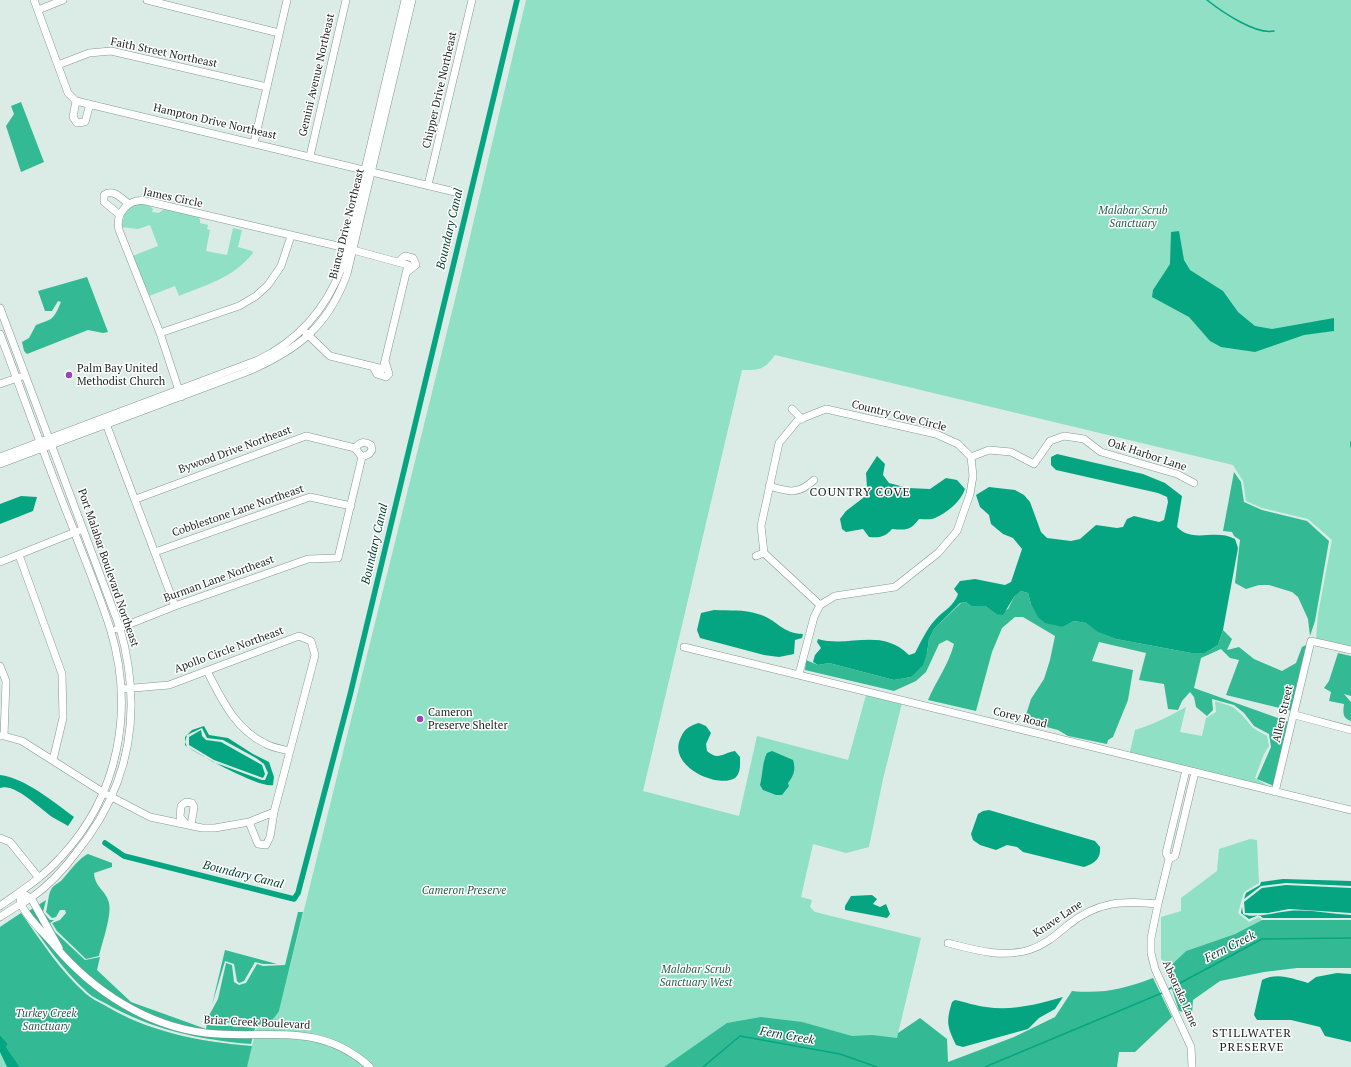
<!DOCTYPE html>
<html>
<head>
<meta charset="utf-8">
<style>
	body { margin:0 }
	canvas { display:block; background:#daece5 }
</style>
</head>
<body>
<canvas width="1351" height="1067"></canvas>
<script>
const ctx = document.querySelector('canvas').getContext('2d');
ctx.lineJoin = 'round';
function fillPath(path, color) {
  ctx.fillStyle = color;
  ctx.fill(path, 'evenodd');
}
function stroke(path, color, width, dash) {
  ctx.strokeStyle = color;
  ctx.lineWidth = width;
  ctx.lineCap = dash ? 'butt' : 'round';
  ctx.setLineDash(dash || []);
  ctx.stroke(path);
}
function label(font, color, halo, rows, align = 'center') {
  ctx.font = font + ' "PT Serif",serif';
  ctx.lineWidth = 3;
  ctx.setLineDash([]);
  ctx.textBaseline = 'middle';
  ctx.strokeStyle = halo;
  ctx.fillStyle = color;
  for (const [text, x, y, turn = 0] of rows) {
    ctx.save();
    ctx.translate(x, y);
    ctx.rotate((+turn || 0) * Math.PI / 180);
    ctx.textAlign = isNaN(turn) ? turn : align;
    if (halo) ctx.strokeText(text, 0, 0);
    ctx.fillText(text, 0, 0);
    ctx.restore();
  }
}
fillPath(new Path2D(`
	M526 0H1351V648L1316 640 1318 614 1332 540 1308 519 1262 508 1246 501 1243 481 1233 465 775 355C764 370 760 370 742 370L643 791 739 816 757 736 848 760 866 695 902 703 883 779 869 847 846 853 813 844 801 897 812 900 810 907 815 912 921 938 890 1067H0V927L21 913C41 941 60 971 86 994 91 999 98 1002 104 1005 148 1032 201 1042 252 1046L262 1008 279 1011 460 279Z
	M138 203 149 205 153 209 152 212 159 213 165 208 198 216 200 220V223L208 225 207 229 210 230 206 251 227 255 233 228 242 230 238 247 252 251 253 253C233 278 208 284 179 296L175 286 149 296 146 287 143 288 130 257 158 246 150 225 138 229 121 227 126 210Z
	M1215 701 1233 707 1242 715 1253 728 1267 736 1269 746 1264 754 1255 778 1268 786 1267 790 1129 756 1135 730C1154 724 1170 716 1186 707L1180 732 1202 736 1206 718 1216 712Z
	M1250 839 1257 840 1259 883 1244 892 1238 913 1249 922 1259 917 1262 920 1235 934 1186 951 1169 967 1161 959V917L1181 911V898L1217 871 1219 849Z`), '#8fe0c4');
fillPath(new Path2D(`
	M21 102 44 162 21 172 6 126 14 114 11 106Z
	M87 277 108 332 103 333 88 330 27 354 24 351 22 342 29 338 36 325C52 319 53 321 61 302L58 301 52 311H45L38 291Z
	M1234 472 1241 482 1244 502 1262 510 1307 521 1329 541 1315 621 1310 636 1308 619 1298 597 1292 592 1269 585H1259L1246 589 1235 583 1240 540 1234 536 1232 532 1223 531Z
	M1021 591 1028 593 1031 604 1063 627 1074 621 1086 623 1099 632 1116 639 1191 653H1205L1218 645 1223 630 1232 639 1227 650 1239 647 1254 659 1282 671 1296 663 1302 647 1308 644 1292 711 1226 695 1239 660 1230 658 1221 649 1201 658 1194 688 1289 722 1274 786 1257 779 1271 747 1269 734 1254 726 1244 713 1234 705 1212 699 1213 710 1207 716 1196 707 1194 697 1190 692 1182 701 1178 710 1168 709 1164 684 1139 680 1146 653 1099 642 1092 661 1133 670 1128 700 1113 737 1108 740 1107 744 1068 736 1058 730 1024 721 1031 699 1044 679 1050 660 1055 636 1023 617H1015L1002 628 992 652 976 711 928 700C936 681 949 664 954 644L947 640 939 644 926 672 916 681 894 691 805 670 806 660 818 665 829 663 894 680 911 677 927 653 929 639 934 629 961 603 966 602 971 606H985L996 614 1008 609 1014 597Z
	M1338 653 1351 656V696L1344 694 1351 702V721C1342 718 1343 712 1344 704L1329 701 1331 692 1324 688 1329 681Z
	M88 854 112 863V867L94 873C95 888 106 890 109 903 112 915 102 943 99 956L86 959 57 931 52 923 60 920 66 913 65 910H60L56 917 52 918 46 912C48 906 48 893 52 888 54 885 59 883 62 880 68 873 80 857 88 854Z
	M46 900 43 912 50 920H54L50 923 55 932 85 960 100 957 97 970 131 1002 206 1029 207 1024 255 1028 251 1044C200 1040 149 1029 105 1003 99 1000 92 997 87 992 62 969 43 941 24 914Z
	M298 912H303L279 1011C267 1031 254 1024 234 1023 225 1022 215 1022 206 1021L218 999 226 963 232 965 234 982 239 985 246 983 257 964 263 966 285 965Z
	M21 913C41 941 60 971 86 994 91 998 98 1002 104 1005 148 1032 201 1042 252 1046L247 1067H20L6 1047 8 1044 0 1035V927Z
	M1262 920H1351V968H1297L1264 972 1220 981 1193 1000 1192 1014 1179 1011 1166 970 1186 951 1235 934Z
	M225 950 277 964H263L255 962 244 981 239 983 237 981 234 964 225 961 212 1005Z
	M1153 978 1172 1017 1135 1052H1119L1117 1067H664L727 1023 761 1017 802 1022 852 1036 872 1035 897 1038 898 1033 920 1018 947 1039 948 1062 1014 1037 1055 1017 1072 991C1104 994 1123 989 1153 978Z`), '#33ba95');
fillPath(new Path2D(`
	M1179 231 1184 260 1190 270 1223 291 1238 312 1255 326 1272 329 1334 318V331L1304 335 1255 352 1221 347 1210 341 1189 317 1152 297 1153 290 1170 264 1171 232Z
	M1057 454 1143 474 1165 483 1182 496 1177 527C1193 544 1215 528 1235 539L1238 548 1223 630 1218 645 1205 653H1191L1116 639 1098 632 1086 623 1074 621 1063 627 1045 623 1038 617 1031 604 1028 593 1021 591 1014 597 1003 615 996 614 985 606H971L966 602 960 603 934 629 929 639 927 653 923 665 911 677 894 680 829 663 818 665 813 662 815 655 821 648 817 642 818 639C849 648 881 627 909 655L915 653C921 642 926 630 935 620 943 611 954 606 958 594L954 589 960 581 975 579 1005 585 1011 582 1022 549 1013 538 1003 534 991 524 989 515 980 507 976 495 989 487 1015 490 1024 495 1030 502 1041 532 1047 538 1071 541 1080 539 1096 525 1117 528 1123 527 1127 519 1134 516 1159 522 1164 520 1168 502 1167 497 1158 493 1056 470 1051 465V457Z
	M877 456 885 464 883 475 889 483 908 488 930 489 946 478 957 480 965 489C961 501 947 513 935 518 931 520 924 519 919 519 910 531 906 530 892 529 885 537 880 538 869 537L863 529 846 532 842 529 840 519 846 511 863 498 867 488 866 473Z
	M21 496 37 497 33 511 0 524V504Z
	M714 610C729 611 744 609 758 614 777 619 782 634 803 634L802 638 795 640 794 654 779 657 764 655 700 638 697 630 701 613Z
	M699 723 706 726 711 733 706 744 707 751C718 761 723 753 735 751L740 757C740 764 741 773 735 778 718 789 666 766 681 737 684 729 691 725 699 723Z
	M204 726 209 735 228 738 253 754 269 762 274 777 273 785C262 789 203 757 191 749L188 747 213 762 262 780H265L268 773 264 764 256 758 223 740 207 738 202 728 187 735 185 742 187 747 185 745V737L192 730Z
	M201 730 202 736 206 740 221 742 262 765 265 774 263 778 214 760 189 745V737Z
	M772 751 793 760C796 770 794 775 788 783L789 786 782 795H776L763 790 760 785C763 774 762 763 767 753Z
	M0 775C25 778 54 802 74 817L68 826C64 823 58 821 54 818 42 811 15 782 0 788Z
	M989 810 1095 841 1100 847C1101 859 1095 863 1084 867L1023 852 1017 847 1007 845 996 850 980 845 973 840 971 834 978 814 983 811Z
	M1283 879 1351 881V886L1286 883 1261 886 1244 899 1246 893 1260 885 1261 882Z
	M1286 885 1351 888V913L1289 909 1268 913H1245L1244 902 1262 888Z
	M872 895 877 899 873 904 880 907 886 904 890 914 887 918 845 910V906L851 896Z
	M1242 907 1243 914C1252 919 1278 912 1289 911 1309 909 1331 914 1351 915V918H1263L1259 915 1249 919 1241 913Z
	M1337 973 1351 974V1042L1325 1036 1320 1027 1291 1020H1257L1254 1015 1262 980C1278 972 1293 979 1308 983L1316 977Z
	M1063 997 1055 1009 1039 1018 1028 1029 963 1047 956 1045C947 1026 946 1022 952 1002L955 1000C965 1002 976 1006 986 1007 1012 1011 1039 1004 1063 997Z
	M0 1035 8 1044 6 1047 20 1067H7L0 1052Z`), '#06a581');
stroke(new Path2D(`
	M1207 0C1222 12 1256 35 1274 31
	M1351 442V447
	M1169 989 1262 939 1351 938
	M703 1067 740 1036 840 1054 877 1067
	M985 1067 1162 993`), '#06a581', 1.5);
stroke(new Path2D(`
	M105 843 124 856 294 899 298 893 350 695 517 0`), '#06a581', 5.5);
const minor = new Path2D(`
	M34 0 68 93 76 101 455 192
	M147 0 279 33
	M38 10 63 0
	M58 65 89 53 111 51 267 87
	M76 101 73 117 77 123 85 122 90 104
	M254 143 287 0
	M310 156 346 0
	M428 185 472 0
	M120 215 104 202V195C113 188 122 199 129 204
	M398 262 405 256 413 258 416 265 406 273
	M0 308 120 628C143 710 131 786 76 853 64 869 48 886 31 898 21 904 10 910 0 917
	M160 333 239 306 256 296 268 285 281 266 291 236
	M0 334C24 397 46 461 71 523 84 558 99 593 110 628 135 709 119 796 60 858 43 877 21 891 0 906
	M373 367 377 374 386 377 389 374 385 361
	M0 384 20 377
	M181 397 160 333 119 230C115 213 129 198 146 201L346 248 408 265 383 369 330 356 303 330
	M792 409 802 419
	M105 421 175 606
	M355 448C360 442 364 441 371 445L372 450 369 454 362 457
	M0 457 258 360C300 340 326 309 342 267L405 0
	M971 457 989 450 1011 452 1034 464 1050 441 1064 436 1084 439 1101 452 1177 474 1194 483
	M0 464 249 371C299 349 328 326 347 274L412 0
	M769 486C789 492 798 495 814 480
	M136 499 306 436 355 448 362 457
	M155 552 310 497 351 506
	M19 555 62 674 63 718 53 760
	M756 556 764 553
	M0 562 78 531
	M117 629 175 606 308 559 338 558 362 457
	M684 647 1351 810
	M0 666 6 681 4 736
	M207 671C222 700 235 729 266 744 273 748 282 749 290 751
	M799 674 814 617 820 605 835 596 895 587 938 553 957 531 970 494 973 476 971 457 958 444 936 434 826 409 798 420 779 443 761 526 764 553 820 605
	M1295 715 1351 730
	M0 736H4L22 741 104 793 150 817 202 828H215L249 822 274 812 315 655 311 641 299 636 169 685 122 689
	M1186 770 1166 853 1169 859 1158 904 1151 938V953L1155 969 1191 1047 1192 1067
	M1275 792 1311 641 1351 650
	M249 822 258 844 266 845 270 837 274 812
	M186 824 180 817 181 806 186 802 192 803 194 807 191 825
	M0 838 10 842 39 878
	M1169 859 1175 856 1195 772
	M20 892C20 895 20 900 21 904 27 918 45 934 55 946 93 991 147 1026 206 1033 268 1040 318 1020 370 1067
	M20 892 31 898 59 948
	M948 943C975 950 1001 958 1029 950 1045 945 1056 935 1068 925 1097 902 1122 900 1158 904`);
stroke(minor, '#869790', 8);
stroke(minor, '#fff', 7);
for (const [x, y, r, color] of [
	[69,375,4,"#9846b5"],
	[420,719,4,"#9846b5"]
]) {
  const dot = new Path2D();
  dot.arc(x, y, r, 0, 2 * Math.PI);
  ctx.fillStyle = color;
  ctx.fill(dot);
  stroke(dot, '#fff', 1.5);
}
label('11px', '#1a211f', '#fff', [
	["Faith Street Northeast",164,53,12],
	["Gemini Avenue Northeast",317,75,-77],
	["Chipper Drive Northeast",440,90,-77],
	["Hampton Drive Northeast",215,122,13],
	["James Circle",173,198,12],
	["Bianca Drive Northeast",347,224,-76],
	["Country Cove Circle",899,416,14],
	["Bywood Drive Northeast",235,450,-20],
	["Oak Harbor Lane",1147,455,18],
	["Cobblestone Lane Northeast",238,511,-19],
	["Port Malabar Boulevard Northeast",108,568,71],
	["Burman Lane Northeast",219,579,-20],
	["Apollo Circle Northeast",229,650,-20],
	["Allen Street",1283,714,-77],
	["Corey Road",1020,718,14],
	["Knave Lane",1058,919,-34],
	["Absoraka Lane",1180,994,66],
	["Briar Creek Boulevard",257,1023,3]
]);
label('italic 11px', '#275b4b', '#fff', [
	["Malabar Scrub",1133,211],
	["Sanctuary",1133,224],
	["Cameron Preserve",464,891],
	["Malabar Scrub",696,970],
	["Sanctuary West",696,983],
	["Turkey Creek",46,1014],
	["Sanctuary",46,1027]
]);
label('11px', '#1a211f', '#fff', [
	["Palm Bay United",77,369],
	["Methodist Church",77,382],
	["Cameron",428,713],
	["Preserve Shelter",428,726]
], 'left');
label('italic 12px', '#003c2d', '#fff', [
	["Boundary Canal",450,229,-77],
	["Boundary Canal",375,544,-77],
	["Boundary Canal",243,875,14],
	["Fern Creek",1230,947,-27],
	["Fern Creek",787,1036,10]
]);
ctx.letterSpacing = '1px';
label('12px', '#1a211f', '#fff', [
	["COUNTRY COVE",860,493],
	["STILLWATER",1252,1034],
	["PRESERVE",1252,1048]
]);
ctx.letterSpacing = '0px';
</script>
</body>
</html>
